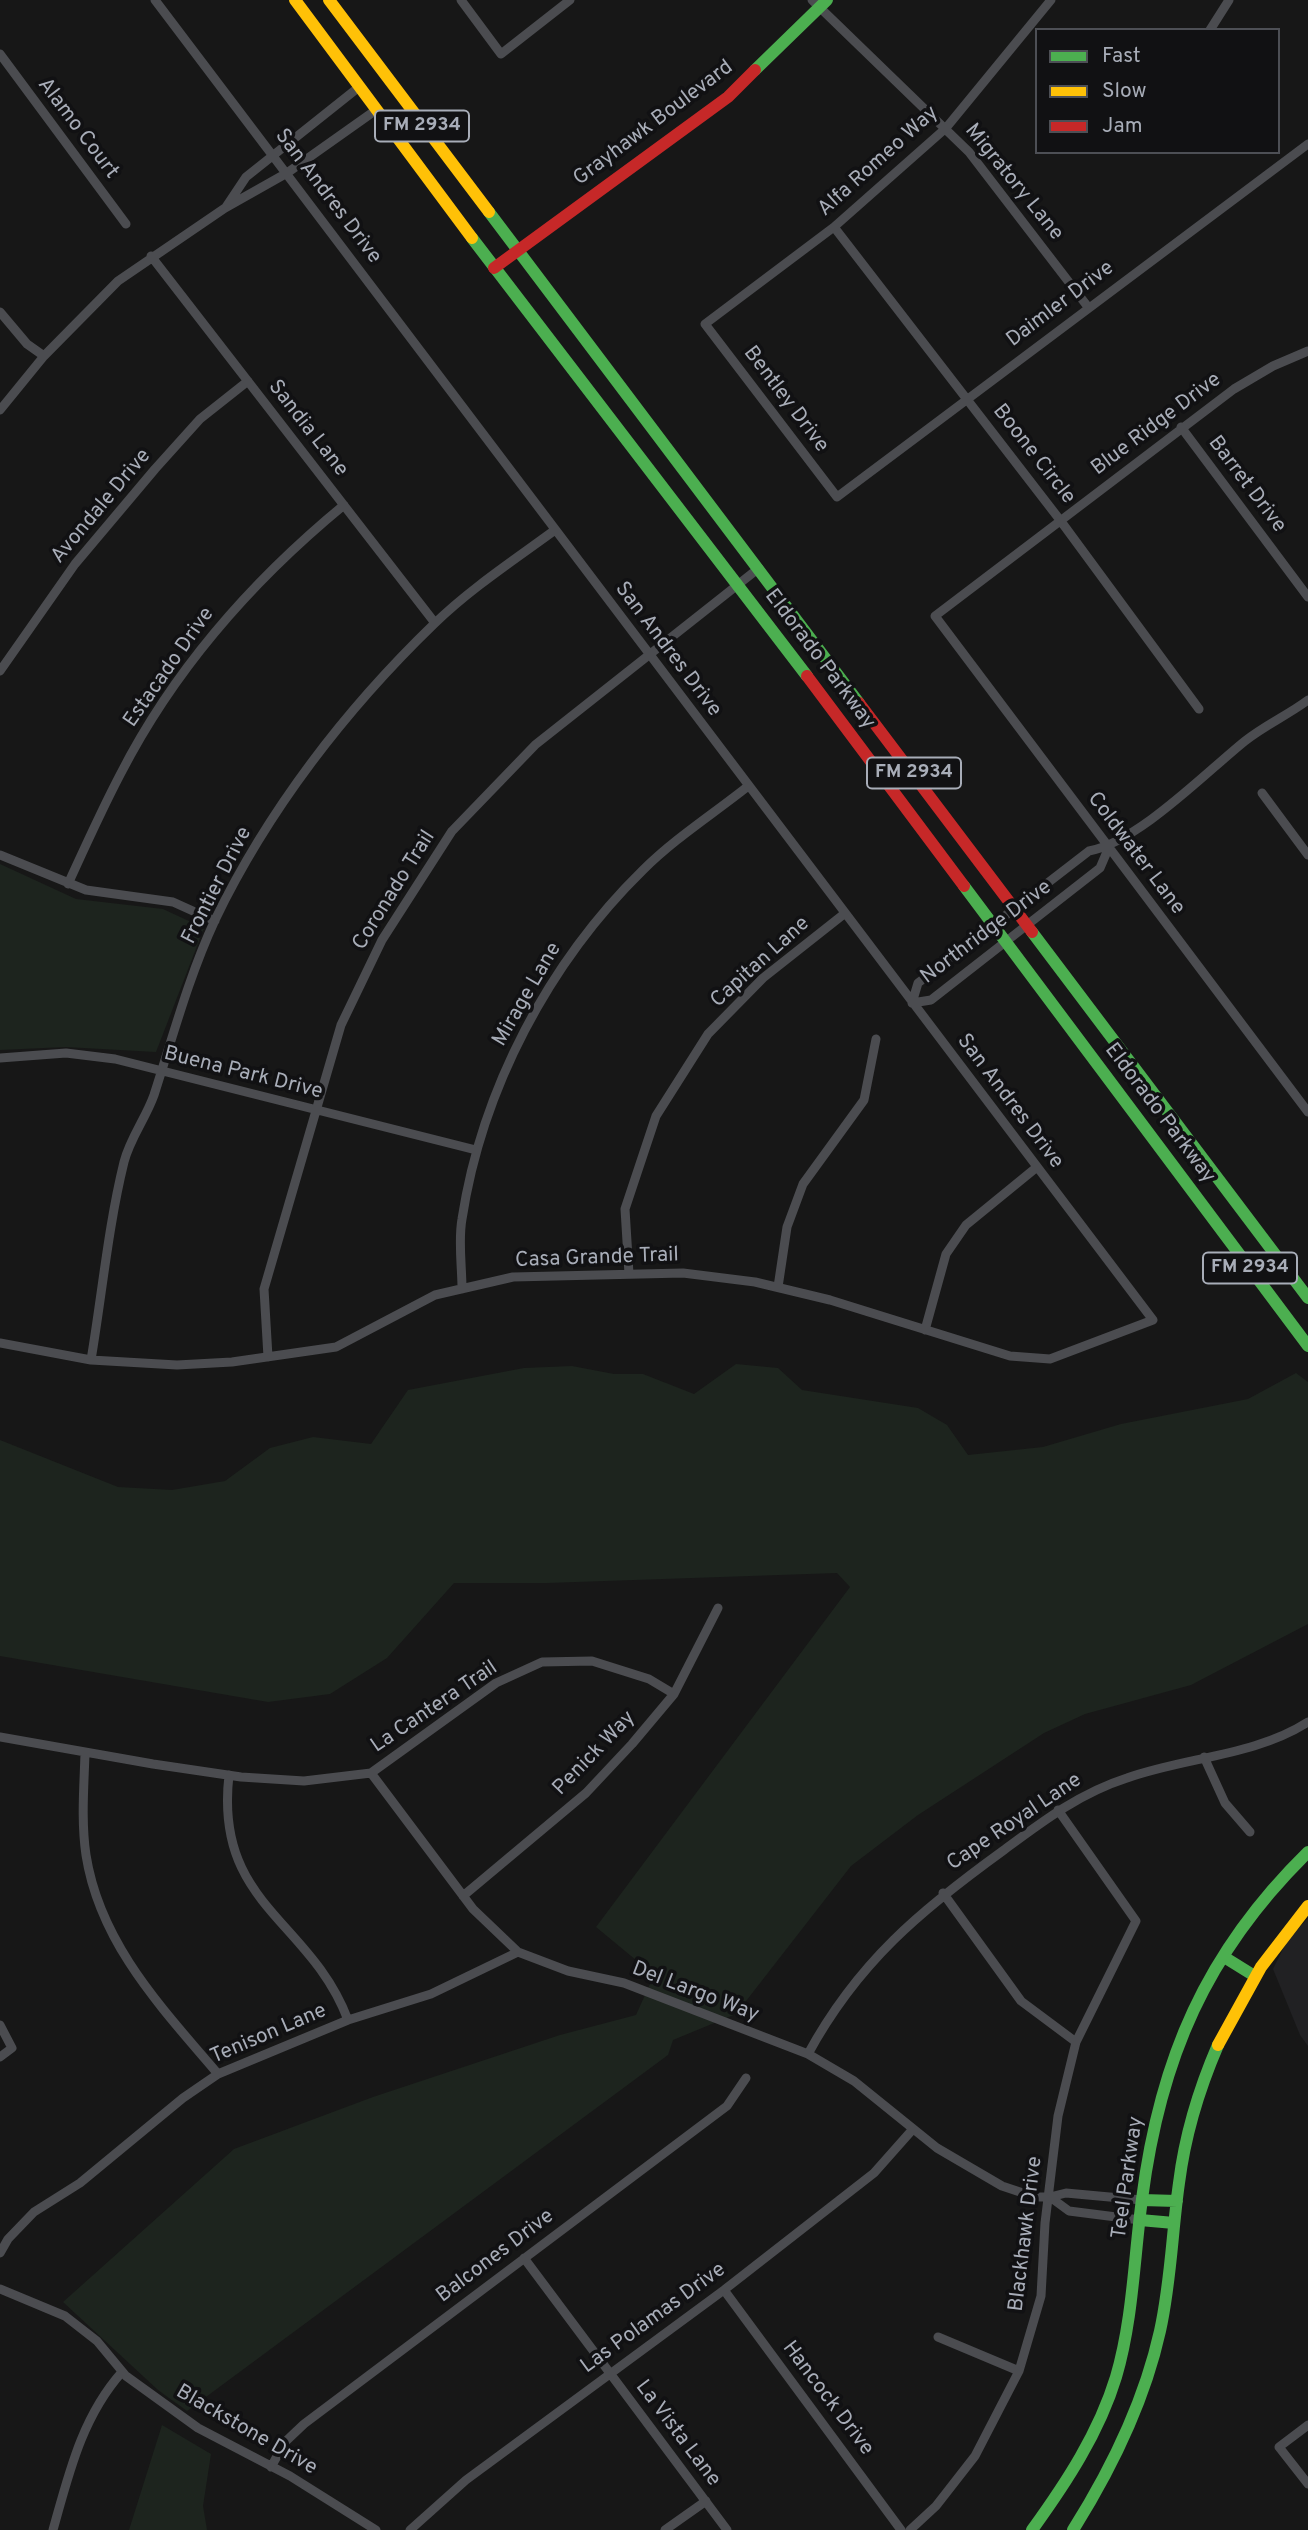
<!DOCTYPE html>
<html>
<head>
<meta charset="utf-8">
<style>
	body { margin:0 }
	#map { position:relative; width:1308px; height:2530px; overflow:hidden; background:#171717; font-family:Overpass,sans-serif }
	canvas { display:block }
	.legend { position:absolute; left:1035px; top:28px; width:245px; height:126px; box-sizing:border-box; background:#111113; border:2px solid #4d4f55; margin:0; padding:9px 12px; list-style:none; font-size:21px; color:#a8adb8 }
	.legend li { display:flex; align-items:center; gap:14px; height:35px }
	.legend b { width:35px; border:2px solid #4d4f55 }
</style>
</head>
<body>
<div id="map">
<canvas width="1308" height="2530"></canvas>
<ul class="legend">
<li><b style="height:9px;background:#4caf50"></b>Fast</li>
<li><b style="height:9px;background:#ffc107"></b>Slow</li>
<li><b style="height:9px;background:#c62828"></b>Jam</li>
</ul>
</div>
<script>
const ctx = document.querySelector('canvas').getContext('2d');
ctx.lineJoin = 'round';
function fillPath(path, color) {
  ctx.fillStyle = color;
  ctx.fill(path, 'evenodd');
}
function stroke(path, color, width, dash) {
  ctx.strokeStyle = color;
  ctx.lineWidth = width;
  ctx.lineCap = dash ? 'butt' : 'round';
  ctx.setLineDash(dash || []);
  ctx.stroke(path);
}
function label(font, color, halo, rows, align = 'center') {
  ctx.font = font + ' Overpass,sans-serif';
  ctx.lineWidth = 7;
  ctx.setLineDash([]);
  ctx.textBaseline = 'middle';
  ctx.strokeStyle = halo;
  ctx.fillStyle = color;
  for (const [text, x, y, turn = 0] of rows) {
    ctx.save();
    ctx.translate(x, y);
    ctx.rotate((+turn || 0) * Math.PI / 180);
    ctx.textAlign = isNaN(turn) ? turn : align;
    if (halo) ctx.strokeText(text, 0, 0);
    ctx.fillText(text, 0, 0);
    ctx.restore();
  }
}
fillPath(new Path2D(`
	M1308 1918V2046L1300 2035 1273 1969 1287 1941Z`), '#212123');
fillPath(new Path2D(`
	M0 864 76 899 163 909 204 928 156 1052 66 1047 0 1050Z
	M736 1364 778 1368 802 1390 918 1408 947 1425 968 1455 1043 1447 1121 1424 1248 1399 1296 1373 1308 1382V1624L1191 1685 1085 1714 1044 1733 918 1815 851 1866 736 2014 673 2040 668 2055 187 2411 158 2390 63 2302 234 2149 373 2097 560 2035 636 2015 654 1975 596 1927 850 1587 837 1573 547 1583H454L387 1658 330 1694 268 1702 0 1656V1440L118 1487 172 1490 225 1481 270 1448 313 1437 371 1444 408 1390 524 1368 572 1366 614 1374H643L694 1394Z
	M162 2425 211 2454 203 2506 207 2530H129Z`), '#1d241e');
stroke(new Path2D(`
	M461 0 501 54 570 0
	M812 0 969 152 1088 307
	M1051 0 946 128 834 227 705 324 837 497 1308 144
	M1210 30 1229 0
	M0 54 126 224
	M226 207 246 177 359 87
	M834 227 1060 520 1199 709
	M151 256 435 623
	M0 312 27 344 44 356
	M1308 351 1273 366 1234 389 935 616 1308 1112
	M0 410 44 356 118 281 225 208 287 173 376 110
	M1181 427 1308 597
	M0 671 75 564 155 469 200 419 248 381
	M1262 793 1308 855
	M1109 847 1100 868 931 1000 912 1003 918 983 1089 851C1138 842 1204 774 1245 741 1265 725 1288 715 1308 700
	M0 855 86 890 173 902 215 921
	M68 884C85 847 102 809 121 773 175 668 253 580 344 505
	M0 1058 66 1053 115 1059 476 1150
	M629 1274 625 1209 656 1116 708 1034 763 978 844 914
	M778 1287 787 1227 803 1184 864 1100 876 1039
	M462 1289C462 1266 458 1241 462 1219 482 1089 549 962 643 870 674 839 713 814 747 787
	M925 1330 946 1254 966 1225 1037 1167
	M0 1343 91 1360 177 1365 232 1362 336 1347 435 1295 513 1277 683 1273 755 1282 830 1300 1010 1356 1050 1359 1153 1320 155 0
	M268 1357 264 1289 341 1025 382 940 452 831 535 745 759 568
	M91 1360C102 1295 108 1227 124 1162 130 1138 146 1118 154 1095 173 1036 189 976 215 920 268 810 346 709 434 624 470 589 514 560 555 530
	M0 1737 153 1764 241 1777 304 1781 371 1773 496 1683 542 1662 592 1661 649 1679 674 1694
	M85 1753C84 1787 81 1821 86 1855 100 1944 162 2008 218 2074
	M1204 1757 1225 1803 1250 1832
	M371 1773 473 1909 518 1952 568 1971 624 1983 808 2054 854 2081 937 2148 1002 2186 1035 2197H1050L1066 2193 1142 2200
	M229 1775C214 1905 310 1919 348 2020
	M943 1893 1021 2001 1076 2042
	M463 1896 586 1793 632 1744 674 1694 718 1608
	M0 2025 12 2048 0 2057
	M808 2054C858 1962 921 1910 1004 1850 1043 1821 1080 1793 1127 1778 1186 1757 1255 1756 1308 1722
	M1050 2197 1069 2211 1140 2220
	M0 2253 8 2239 34 2212 80 2183 183 2098 218 2074 348 2020 431 1994 518 1952
	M524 2258 727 2530
	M0 2289 65 2316 97 2341 126 2376 198 2428 290 2476 376 2530
	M724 2290 901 2530
	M938 2337 1019 2371
	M1308 2425 1279 2447 1308 2484
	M271 2467 285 2442 304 2424 727 2106 746 2078
	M53 2530C69 2473 82 2417 122 2372
	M410 2530 466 2480 724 2290 874 2173 913 2129
	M665 2530 706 2501
	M910 2530 936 2506 975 2456 1019 2371 1041 2296 1045 2223 1058 2116 1076 2042 1136 1921 1058 1810`), '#4b4c50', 9);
stroke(new Path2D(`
	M755 70 827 0
	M489 212 859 703
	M472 238 807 676
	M964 886 1308 1346
	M1032 932 1308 1298
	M1224 1957 1253 1975
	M1142 2200 1177 2201
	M1140 2220 1174 2223
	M1032 2530C1066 2483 1099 2433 1116 2377 1133 2319 1134 2258 1142 2199 1160 2059 1206 1952 1308 1852
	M1073 2530C1112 2468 1144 2403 1160 2331 1171 2282 1172 2232 1179 2183 1185 2135 1199 2089 1218 2045`), '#4caf50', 12);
stroke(new Path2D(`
	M295 0 472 238
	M329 0 489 212
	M1218 2045 1261 1967 1308 1906`), '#ffc107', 12);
stroke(new Path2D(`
	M494 268 728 97 755 70
	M807 676 964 886
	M859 703 1032 932`), '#c62828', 12);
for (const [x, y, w] of [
	[422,126,94],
	[914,773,94],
	[1250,1268,94]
]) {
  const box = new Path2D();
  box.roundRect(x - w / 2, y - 15.5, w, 31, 5);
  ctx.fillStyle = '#111113';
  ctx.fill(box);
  stroke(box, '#a8adb8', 2);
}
label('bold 19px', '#a8adb8', null, [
	["FM 2934",422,126],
	["FM 2934",914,773],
	["FM 2934",1250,1268]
]);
label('21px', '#a8adb8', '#111113', [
	["Grayhawk Boulevard",654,124,-37],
	["Alamo Court",77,129,53],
	["Alfa Romeo Way",879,162,-42],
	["Migratory Lane",1013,183,51],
	["San Andres Drive",327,197,53],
	["Daimler Drive",1061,305,-37],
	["Bentley Drive",785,400,53],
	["Blue Ridge Drive",1157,425,-37],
	["Sandia Lane",307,429,52],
	["Boone Circle",1033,455,52],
	["Barret Drive",1246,485,53],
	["Avondale Drive",102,507,-50],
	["San Andres Drive",667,650,53],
	["Eldorado Parkway",819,660,53],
	["Estacado Drive",170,668,-55],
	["Coldwater Lane",1135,854,53],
	["Frontier Drive",218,886,-63],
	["Coronado Trail",395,891,-58],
	["Northridge Drive",987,933,-37],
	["Capitan Lane",761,963,-42],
	["Mirage Lane",528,995,-60],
	["Buena Park Drive",243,1074,14],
	["San Andres Drive",1009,1102,53],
	["Eldorado Parkway",1159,1114,53],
	["Casa Grande Trail",597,1259,-2],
	["La Cantera Trail",435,1708,-34],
	["Penick Way",595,1754,-46],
	["Cape Royal Lane",1015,1823,-34],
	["Del Largo Way",695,1993,21],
	["Tenison Lane",269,2035,-23],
	["Teel Parkway",1129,2178,-82],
	["Blackhawk Drive",1027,2234,-83],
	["Balcones Drive",496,2257,-37],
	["Las Polamas Drive",654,2319,-36],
	["Hancock Drive",827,2399,53],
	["Blackstone Drive",246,2431,30],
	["La Vista Lane",677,2434,53]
]);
</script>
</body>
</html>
